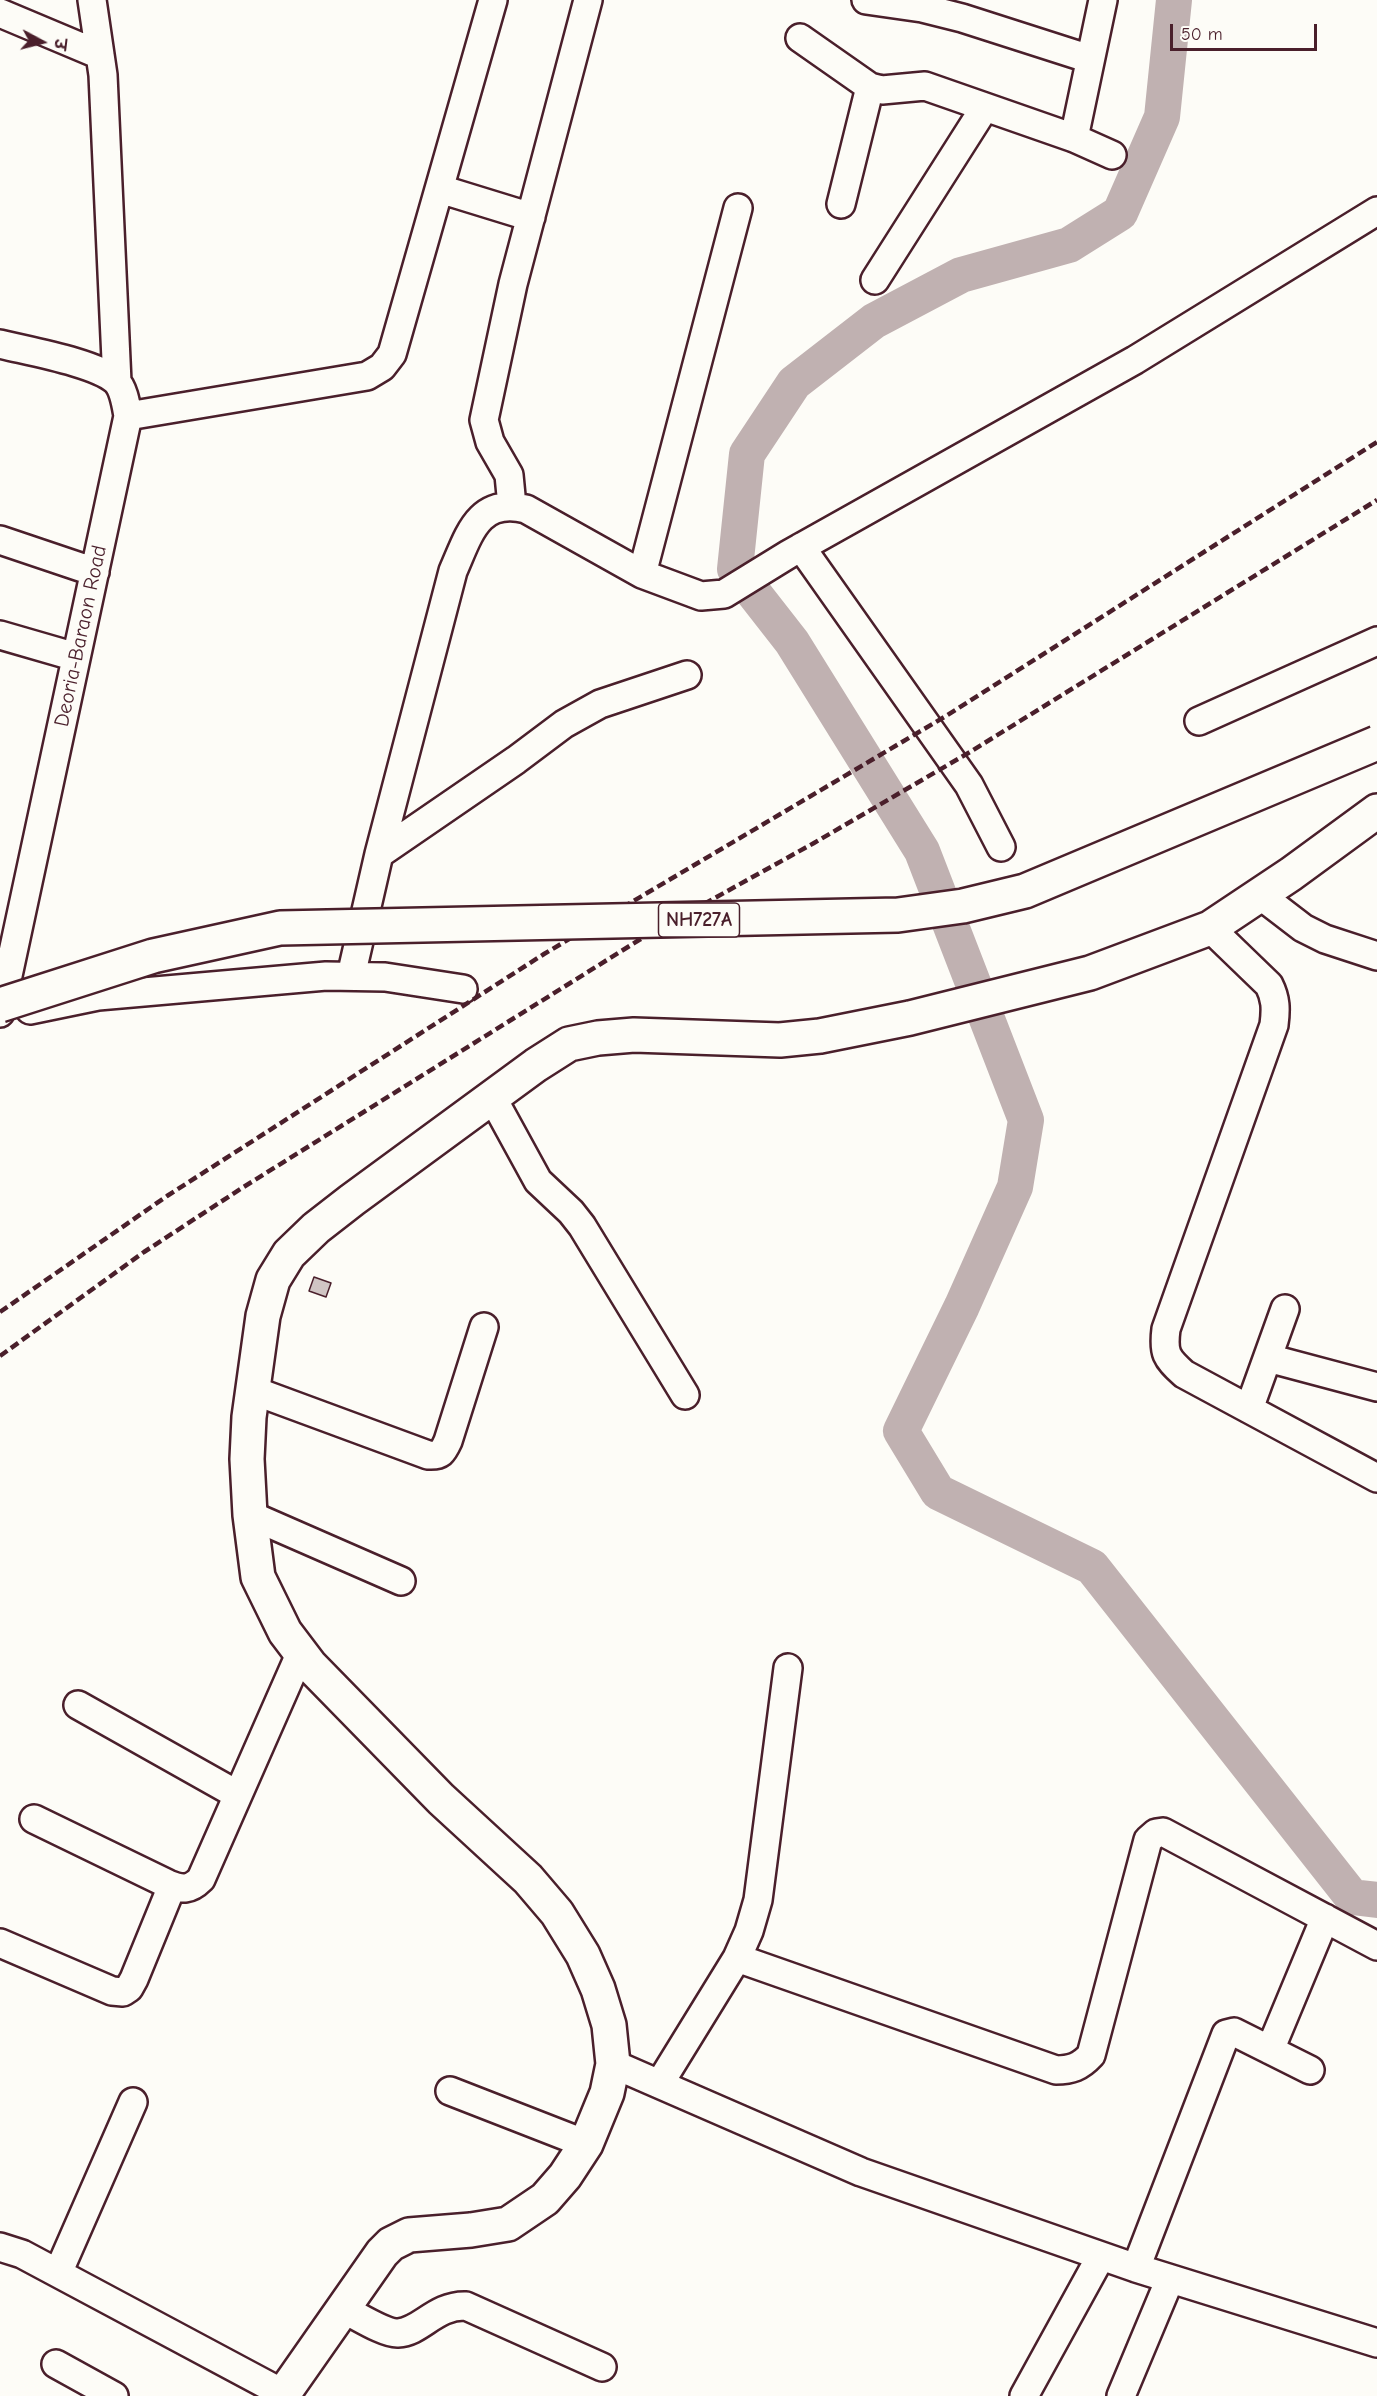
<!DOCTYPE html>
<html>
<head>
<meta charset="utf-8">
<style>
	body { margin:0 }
	#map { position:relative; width:1377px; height:2396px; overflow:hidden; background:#fdfcf7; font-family:"Comic Neue","Playpen Sans Deva",sans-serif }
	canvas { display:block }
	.north { position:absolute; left:12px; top:12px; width:60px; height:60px; -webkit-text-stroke:4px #fdfcf7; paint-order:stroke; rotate:97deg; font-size:16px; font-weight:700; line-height:24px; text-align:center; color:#4a1f2b }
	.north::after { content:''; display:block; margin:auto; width:21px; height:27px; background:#4a1f2b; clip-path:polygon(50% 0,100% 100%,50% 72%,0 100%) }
	.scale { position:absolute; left:1170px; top:24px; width:147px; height:27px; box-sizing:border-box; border:3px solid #4a1f2b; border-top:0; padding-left:8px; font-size:18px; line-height:21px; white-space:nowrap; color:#4a1f2b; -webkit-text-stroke:4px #fdfcf7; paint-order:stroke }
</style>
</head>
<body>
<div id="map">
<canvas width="1377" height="2396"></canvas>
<div class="north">उ</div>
<div class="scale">50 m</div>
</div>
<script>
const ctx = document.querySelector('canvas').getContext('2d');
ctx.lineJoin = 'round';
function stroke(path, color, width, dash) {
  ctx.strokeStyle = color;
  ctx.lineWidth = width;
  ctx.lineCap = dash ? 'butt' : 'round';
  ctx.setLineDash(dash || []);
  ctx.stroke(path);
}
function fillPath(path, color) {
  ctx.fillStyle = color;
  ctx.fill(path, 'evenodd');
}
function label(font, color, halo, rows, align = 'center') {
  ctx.font = font + ' "Comic Neue",sans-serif';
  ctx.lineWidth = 6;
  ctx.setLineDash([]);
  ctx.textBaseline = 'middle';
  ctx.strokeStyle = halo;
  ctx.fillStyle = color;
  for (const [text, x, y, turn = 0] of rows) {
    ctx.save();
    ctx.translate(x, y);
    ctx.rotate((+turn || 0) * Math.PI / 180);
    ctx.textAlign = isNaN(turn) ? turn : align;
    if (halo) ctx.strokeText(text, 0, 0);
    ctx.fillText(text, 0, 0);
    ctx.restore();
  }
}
stroke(new Path2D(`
	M1174 0 1162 117 1120 213 1069 245 961 275 874 321 794 383 747 454 735 569 792 642 922 851 1026 1120 1015 1187 962 1306 901 1431 938 1492 1092 1567 1352 1897 1377 1900`), '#c0b1b1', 36);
const building = new Path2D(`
	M314 1277 331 1283 326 1297 309 1291Z`);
fillPath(building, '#d0c5c4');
stroke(building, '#4a1f2b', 1.5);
const minor = new Path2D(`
	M92 0 103 75 117 382
	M866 0 922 8 962 18 1090 59
	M0 13 100 55
	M800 38 870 87 882 90 925 86 1074 138 1112 155
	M1074 138 1103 0
	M440 189 531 217
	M841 204 870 87
	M875 280 985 107
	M0 344C28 351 97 363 116 381 124 389 126 405 128 416L0 1013
	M128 416 367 376 382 367 392 354 493 0
	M512 506 509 475 490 442 484 420 513 284 588 0
	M0 540 95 572
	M801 547 969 785 1001 847
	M642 574 738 208
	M0 635 76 657
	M1199 721 1377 641
	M379 854 516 760 564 724 600 704 687 675
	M1260 895 1303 928 1325 939 1377 956
	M1210 928 1269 985C1276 999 1276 1009 1274 1025L1166 1329C1163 1353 1166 1358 1184 1374L1377 1478
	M351 976 379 854 453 571C469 535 478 497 526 509L642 574 701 596 724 594 789 554 1135 360 1377 211
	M30 1010 98 996 326 976 385 977 463 989
	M492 1097 538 1181 571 1212 582 1226 685 1395
	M1268 1358 1377 1387
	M252 1390 428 1455C441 1456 443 1452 448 1441L484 1327
	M1249 1409 1285 1309
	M250 1515 401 1581
	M78 1705 238 1795
	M34 1819 168 1884C183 1890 190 1890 201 1879L301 1652
	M0 1943 112 1991 123 1992 129 1988 134 1979 172 1886
	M737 1958 1056 2070C1071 2070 1080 2067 1091 2055L1148 1840 1156 1833 1163 1832 1377 1946
	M1270 2050 1325 1918
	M613 2064 861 2172 1136 2268 1377 2343
	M660 2083 737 1958 749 1931 758 1900 788 1668
	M450 2091 586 2144
	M0 2247 22 2254 284 2394
	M1136 2268 1226 2034 1234 2032 1310 2070
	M58 2273 133 2102
	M343 2309C356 2315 385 2334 398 2333 421 2332 435 2305 466 2306L602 2367
	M56 2364 114 2396
	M1024 2396 1101 2256
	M1121 2396 1170 2279`);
const major = new Path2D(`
	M282 2396 382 2253 391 2244 409 2235 471 2230 508 2224 545 2199 565 2176 586 2144 607 2093 613 2064 609 2025 598 1989 583 1955 557 1913 528 1879 441 1799 310 1665 285 1632 258 1577 250 1515 247 1459 249 1417 263 1316 273 1280 289 1254 316 1228 352 1200 536 1065 569 1044 598 1038 634 1035 780 1040 820 1036 910 1018 1090 973 1210 928 1291 874 1377 811`);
stroke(minor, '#4a1f2b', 32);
stroke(major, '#4a1f2b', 38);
stroke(minor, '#fdfcf7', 27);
stroke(major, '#fdfcf7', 33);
stroke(new Path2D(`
	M0 1312 167 1196 544 954 946 716 1377 442
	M0 1356 144 1252 242 1188 639 940 814 843 970 752 1377 500`), '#4a1f2b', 4.5, [9, 4.5]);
const highwayBridge = new Path2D(`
	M0 1005 153 956 280 928 898 915 963 906 1025 891 1377 743`);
stroke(highwayBridge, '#4a1f2b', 38, []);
stroke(highwayBridge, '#fdfcf7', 33);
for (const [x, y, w] of [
	[699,920,81]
]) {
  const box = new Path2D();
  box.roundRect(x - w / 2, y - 17, w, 34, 4.5);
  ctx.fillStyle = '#fdfcf7';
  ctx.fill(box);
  stroke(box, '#4a1f2b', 1.5);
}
label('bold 20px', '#4a1f2b', null, [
	["NH727A",699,920]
]);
label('21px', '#4a1f2b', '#fdfcf7', [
	["Deoria-Baraon Road",81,636,-78]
]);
</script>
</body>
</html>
